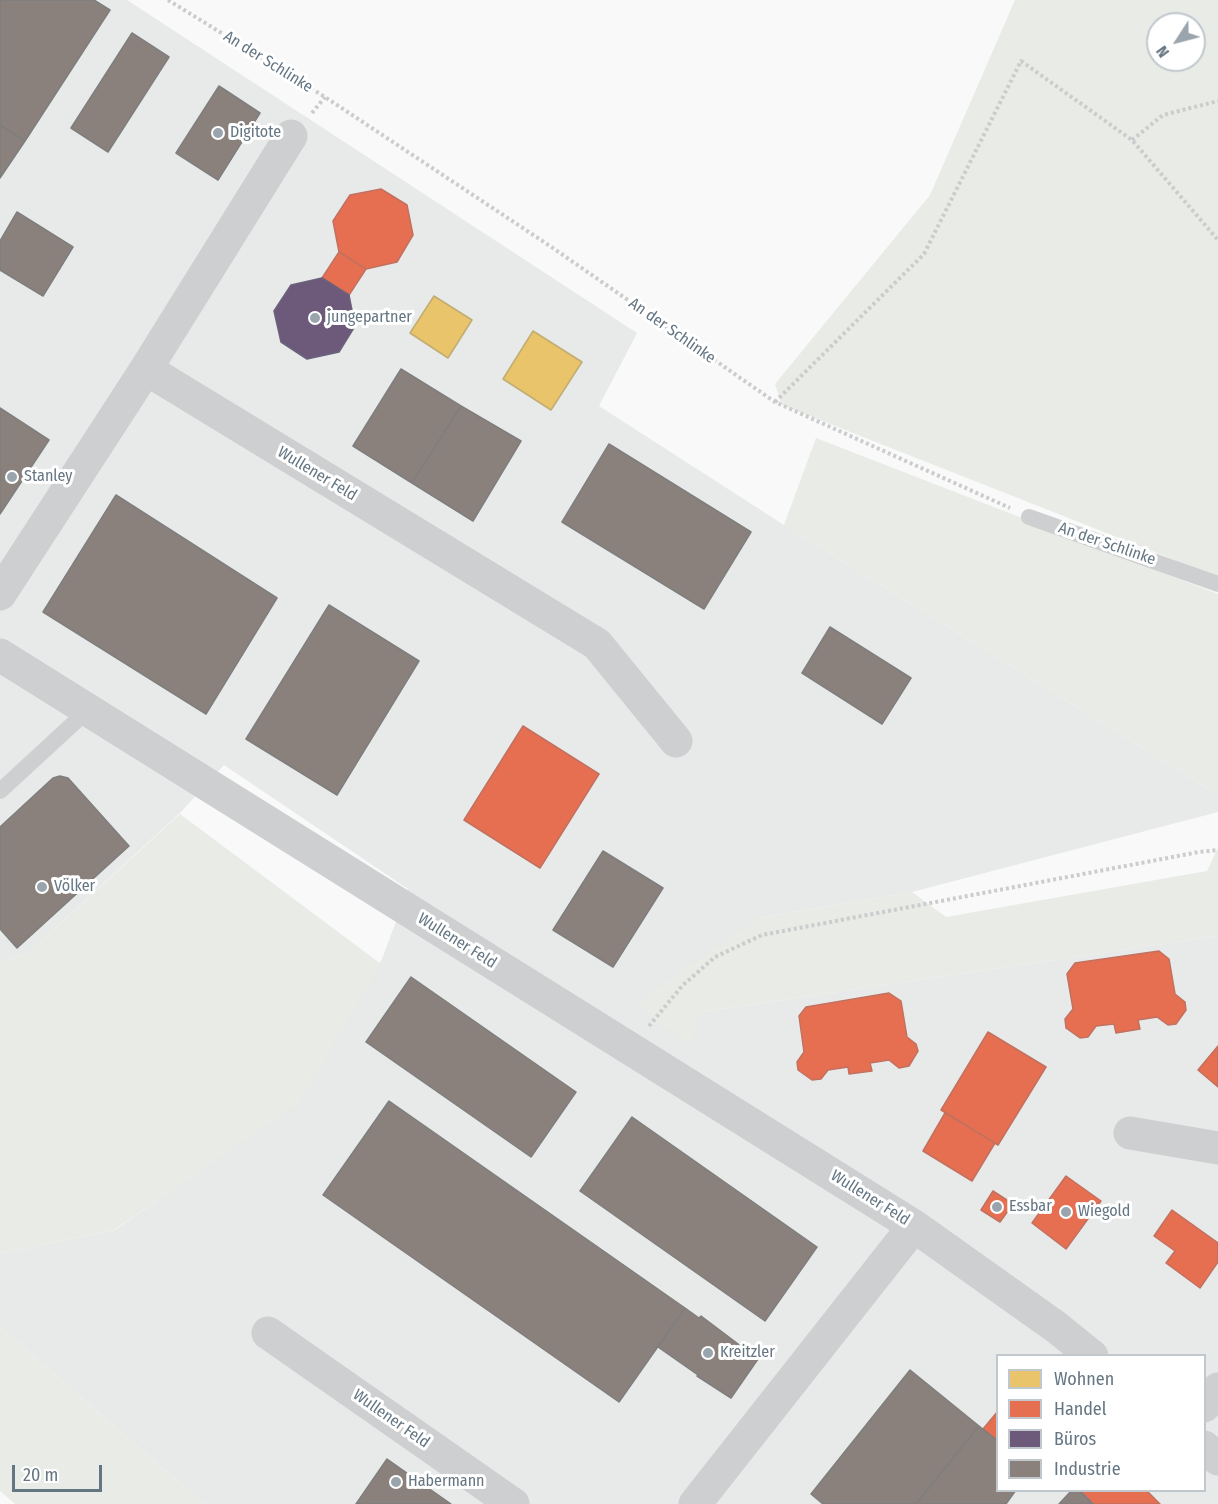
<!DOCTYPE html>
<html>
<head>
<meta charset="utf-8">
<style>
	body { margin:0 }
	#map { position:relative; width:1218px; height:1504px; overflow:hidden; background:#f9f9f9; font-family:"Fira Sans Condensed",sans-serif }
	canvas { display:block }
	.legend { position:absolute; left:996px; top:1354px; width:210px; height:138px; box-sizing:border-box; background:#fff; border:2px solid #c1c8cd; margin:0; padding:8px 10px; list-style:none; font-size:18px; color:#657683 }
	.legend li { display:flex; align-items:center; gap:12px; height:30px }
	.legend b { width:30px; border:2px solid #c1c8cd }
	.north { position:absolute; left:1146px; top:12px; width:60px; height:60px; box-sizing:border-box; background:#fff; border:2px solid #c1c8cd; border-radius:50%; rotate:234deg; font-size:16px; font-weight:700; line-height:24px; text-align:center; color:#657683 }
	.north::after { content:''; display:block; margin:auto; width:21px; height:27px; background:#99a4ac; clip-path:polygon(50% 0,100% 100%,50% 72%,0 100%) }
	.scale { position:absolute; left:12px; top:1465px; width:90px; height:27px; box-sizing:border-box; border:3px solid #657683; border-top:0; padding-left:8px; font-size:18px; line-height:21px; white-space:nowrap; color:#657683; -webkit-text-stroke:4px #fff; paint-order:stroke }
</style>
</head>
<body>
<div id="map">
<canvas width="1218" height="1504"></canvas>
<ul class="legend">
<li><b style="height:16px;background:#e9c46a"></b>Wohnen</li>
<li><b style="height:16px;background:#e76f51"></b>Handel</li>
<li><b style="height:16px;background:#6d597a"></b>Büros</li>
<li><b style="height:16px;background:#8a817c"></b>Industrie</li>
</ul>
<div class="north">N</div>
<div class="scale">20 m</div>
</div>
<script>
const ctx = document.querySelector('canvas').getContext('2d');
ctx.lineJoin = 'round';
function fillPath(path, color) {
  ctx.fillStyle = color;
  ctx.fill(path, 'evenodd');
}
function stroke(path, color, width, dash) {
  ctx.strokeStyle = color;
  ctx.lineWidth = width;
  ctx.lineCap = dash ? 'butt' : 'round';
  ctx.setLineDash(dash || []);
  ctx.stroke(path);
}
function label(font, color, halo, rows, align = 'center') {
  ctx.font = font + ' "Fira Sans Condensed",sans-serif';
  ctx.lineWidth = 6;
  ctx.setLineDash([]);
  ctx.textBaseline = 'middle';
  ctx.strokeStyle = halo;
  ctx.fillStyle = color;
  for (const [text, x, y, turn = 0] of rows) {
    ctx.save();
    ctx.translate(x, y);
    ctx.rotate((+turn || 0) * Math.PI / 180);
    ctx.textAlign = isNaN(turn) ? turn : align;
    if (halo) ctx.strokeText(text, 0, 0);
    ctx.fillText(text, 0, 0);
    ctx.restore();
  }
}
fillPath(new Path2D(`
	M0 0H127L637 333 599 406 784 525 1218 795V812L912 892 758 918 701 1012 1218 936V1504H204L0 1327V1254L115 1230 299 1101 382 959 408 889 224 765 180 813 29 952 0 963ZM998 1356H1204V1490H998Z`), '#e8e9e9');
fillPath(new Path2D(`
	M1015 0H1218V577L782 405 775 384 930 195ZM1158 24H1194V60H1158Z
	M816 438 1218 594V795L784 525Z
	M180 814 381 964 299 1103 114 1230 0 1254V963L29 952Z
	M1218 848V936L701 1012 689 1046 636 1003 758 918 912 892 946 917 1207 871Z
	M0 1327 204 1504H15L0 1491Z`), '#e8ebe6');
const homes = new Path2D(`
	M434 296 472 320 448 358 410 333Z
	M533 331 582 362 551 410 503 379Z`);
fillPath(homes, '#e9c46a');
stroke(homes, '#c1ad72', 1.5);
const shops = new Path2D(`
	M381 189 407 205 413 235 397 262 366 269 339 252 333 221 350 195Z
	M339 252 366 269 349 295 322 278Z
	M523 726 599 774 540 868 464 820Z
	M1159 951 1169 959 1175 994 1185 1002 1186 1010 1176 1024 1168 1025 1157 1017 1138 1020 1140 1029 1116 1033 1114 1024 1096 1026 1088 1037 1080 1038 1066 1028 1065 1019 1073 1009 1067 974 1075 963Z
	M889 993 901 1001 907 1037 916 1044 918 1051 909 1066 899 1068 889 1060 870 1063 872 1071 849 1074 848 1067 828 1070 821 1079 812 1080 798 1070 797 1062 804 1052 799 1016 806 1007Z
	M988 1032 1046 1067 998 1145 941 1110Z
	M1218 1046V1087L1198 1070Z
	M945 1113 995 1143 972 1181 923 1151Z
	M1066 1176 1101 1201 1066 1249 1032 1223Z
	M993 1191 1013 1204 1000 1222 981 1210Z
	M1172 1210 1218 1243V1262L1200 1288 1166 1263 1175 1251 1154 1236Z
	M998 1411V1441L983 1429Z
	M1079 1490H1146L1160 1504H1093Z`);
fillPath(shops, '#e76f51');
stroke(shops, '#c07160', 1.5);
const offices = new Path2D(`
	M322 278 349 295 355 326 339 352 307 359 281 342 274 311 291 285Z`);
fillPath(offices, '#6d597a');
stroke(offices, '#6b627d', 1.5);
const industry = new Path2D(`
	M0 0H94L110 10 25 141 0 125Z
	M132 33 169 57 108 152 71 128Z
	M219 86 260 113 218 180 176 153Z
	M0 125 25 141 0 178Z
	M17 212 73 247 43 296 0 270V241Z
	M401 369 461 406 412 483 353 446Z
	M461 406 521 441 473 521 412 483Z
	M0 408 49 440 0 514Z
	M609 444 751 532 704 609 562 522Z
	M116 495 277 598 206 714 43 612Z
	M329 605 419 661 337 795 246 739Z
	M830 627 911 678 882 724 802 673Z
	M60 776 68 778 129 846 17 948 0 929V827L53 778Z
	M603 851 663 888 613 967 553 930Z
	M411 977 576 1092 531 1157 366 1042Z
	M389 1101 685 1308 619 1402 323 1195Z
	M632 1117 817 1247 765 1321 580 1191Z
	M685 1308 699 1318 701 1316 758 1359 731 1398 697 1376 698 1375 658 1347Z
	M910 1370 979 1426 916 1504H823L811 1494Z
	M979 1426 998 1441V1490H1016L1006 1504H916Z
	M387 1459 451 1504H356Z
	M1072 1490H1079L1093 1504H1059Z`);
fillPath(industry, '#8a817c');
stroke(industry, '#7f7e7e', 1.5);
stroke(new Path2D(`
	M168 0 325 97 550 246 775 402 1010 508
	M312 113 325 97
	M1132 140 1163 115 1218 101
	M775 402 924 254 1021 61 1132 140 1218 240
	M649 1026 682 986 715 957 762 935 1199 852 1218 850`), '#cbcccd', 4, [3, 3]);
stroke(new Path2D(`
	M1029 517 1218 584
	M0 791 88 710`), '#cecfd0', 16);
stroke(new Path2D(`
	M146 369 597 644 676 741
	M0 594 146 369 291 136
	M0 655 914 1226 1056 1327 1092 1356
	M1130 1133 1218 1148
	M268 1333 513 1504
	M1204 1406 1218 1389
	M1204 1447 1218 1459
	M695 1504 914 1226`), '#cecfd0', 33);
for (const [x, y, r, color] of [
	[218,133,6,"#99a4ac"],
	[315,318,6,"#99a4ac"],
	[12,477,6,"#99a4ac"],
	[42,887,6,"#99a4ac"],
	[997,1207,6,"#99a4ac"],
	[1066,1212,6,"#99a4ac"],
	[708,1353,6,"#99a4ac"],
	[396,1482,6,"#99a4ac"]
]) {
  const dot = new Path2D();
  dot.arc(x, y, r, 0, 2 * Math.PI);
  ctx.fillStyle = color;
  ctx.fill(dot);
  stroke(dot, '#fff', 2);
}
label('16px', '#657683', '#fff', [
	["An der Schlinke",268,62,32],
	["An der Schlinke",672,331,35],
	["Wullener Feld",317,474,31],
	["An der Schlinke",1107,544,19],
	["Wullener Feld",457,941,32],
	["Wullener Feld",870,1198,32],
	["Wullener Feld",391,1419,35]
]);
label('16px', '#657683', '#fff', [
	["Digitote",230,133],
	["jungepartner",327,318],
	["Stanley",24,477],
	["Völker",54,887],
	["Essbar",1009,1207],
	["Wiegold",1078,1212],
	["Kreitzler",720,1353],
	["Habermann",408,1482]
], 'left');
</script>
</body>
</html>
